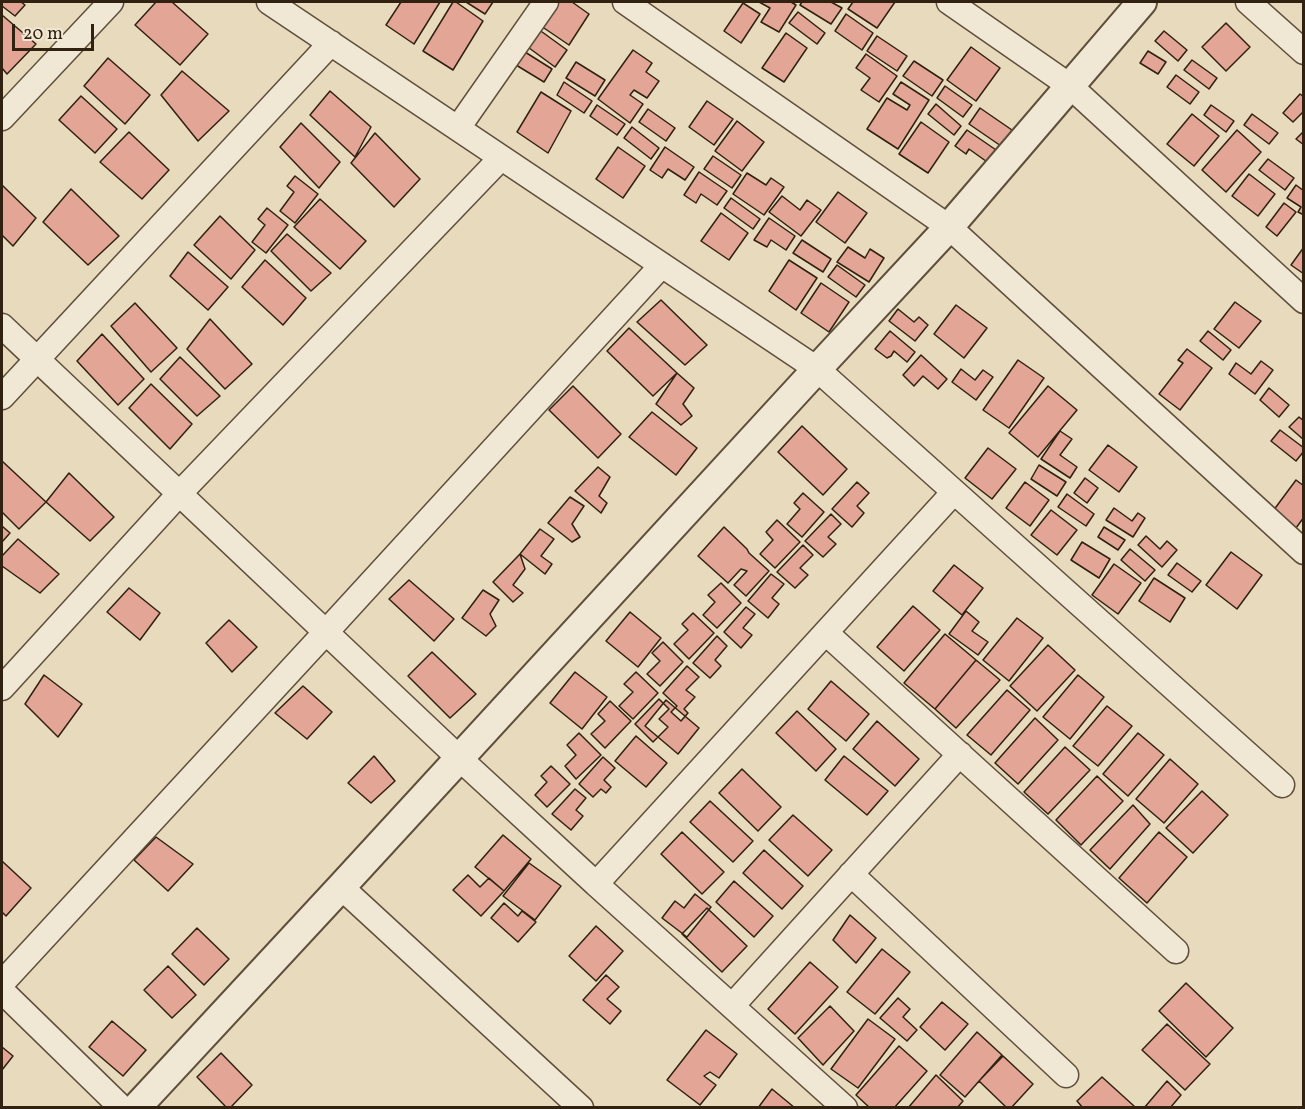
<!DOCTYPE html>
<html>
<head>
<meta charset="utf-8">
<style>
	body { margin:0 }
	#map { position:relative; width:1305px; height:1109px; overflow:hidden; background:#e8dabd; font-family:Vollkorn,serif }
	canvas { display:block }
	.frame { position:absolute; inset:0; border:3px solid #302110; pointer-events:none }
	.scale { position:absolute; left:12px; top:24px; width:82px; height:27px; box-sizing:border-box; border:3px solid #302110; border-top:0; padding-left:8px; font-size:18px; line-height:21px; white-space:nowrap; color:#302110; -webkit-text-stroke:4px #f0e7d4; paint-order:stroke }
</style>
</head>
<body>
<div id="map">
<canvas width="1305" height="1109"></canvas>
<div class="frame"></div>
<div class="scale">20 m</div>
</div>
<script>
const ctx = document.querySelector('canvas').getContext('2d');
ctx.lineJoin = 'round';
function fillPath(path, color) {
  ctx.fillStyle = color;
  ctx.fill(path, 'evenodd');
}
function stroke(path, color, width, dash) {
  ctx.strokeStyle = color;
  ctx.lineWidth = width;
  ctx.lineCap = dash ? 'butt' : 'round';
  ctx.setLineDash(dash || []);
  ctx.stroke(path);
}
const building = new Path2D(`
	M2 2H21L25 5 15 16 2 6Z
	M156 2H172L208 34 180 65 135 25Z
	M401 2H440L414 44 386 25Z
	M453 2H456L483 21 453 70 423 51Z
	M466 2H493L485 14Z
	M559 2H572L589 14 569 45 541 26Z
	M759 2H791L796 5 779 32 761 22 770 8Z
	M802 2H831L842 8 831 24 800 5Z
	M853 2H895L877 28 848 9Z
	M743 3 760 14 741 43 724 31Z
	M798 12 825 33 817 44 789 23Z
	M846 14 873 33 862 50 835 31Z
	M2 15 36 44 7 74 2 68Z
	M1226 23 1250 47 1226 71 1202 47Z
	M538 29 567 50 555 67 525 45Z
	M1164 31 1187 50 1178 61 1155 41Z
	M786 33 807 48 784 82 762 68Z
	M877 36 907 56 897 71 867 51Z
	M971 47 1000 68 976 101 947 80Z
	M633 50 652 63 646 72 659 81 647 98 634 90 630 95 643 104 630 123 598 99Z
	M1148 51 1166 62 1158 74 1140 63Z
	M525 52 552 69 544 82 516 65Z
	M866 54 897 76 879 102 861 90 870 78 856 68Z
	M108 58 150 95 125 124 84 86Z
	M1192 60 1217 78 1209 89 1184 70Z
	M914 61 943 80 932 96 903 76Z
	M576 62 605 80 595 96 566 78Z
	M182 71 229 111 198 141 161 95Z
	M1176 75 1199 92 1190 104 1167 87Z
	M564 82 592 101 584 113 557 95Z
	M901 82 929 100 898 149 867 129 887 98 907 110 910 105 893 94Z
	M945 86 972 105 963 117 937 98Z
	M330 91 371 127 355 157 310 115Z
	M541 92 571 111 548 153 517 132Z
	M1300 94 1304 97V111L1293 122 1283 113Z
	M81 96 117 129 95 153 59 120Z
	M707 101 733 119 714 145 689 127Z
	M936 104 961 126 954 135 928 114Z
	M597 105 625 124 617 135 590 116Z
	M1211 105 1234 121 1226 132 1204 115Z
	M980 108 1012 130 1001 146 969 124Z
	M648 109 675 128 666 141 639 122Z
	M1192 114 1219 136 1194 166 1167 144Z
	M1252 114 1278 133 1269 144 1244 125Z
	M737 121 764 142 742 171 715 151Z
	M921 122 949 142 928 173 899 154Z
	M301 123 340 162 319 188 280 147Z
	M632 127 659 148 651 159 624 138Z
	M967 130 999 152 990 164 969 149 966 154 955 146Z
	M1237 130 1261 152 1226 192 1202 170Z
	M1304 131V145L1296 139Z
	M129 132 169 170 142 199 100 162Z
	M375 133 420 179 394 207 351 163Z
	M618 147 645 166 623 198 596 179Z
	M665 147 694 167 685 180 668 169 662 178 650 170Z
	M713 156 741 175 732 188 704 169Z
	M1268 159 1294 178 1285 190 1259 170Z
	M699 172 727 191 717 205 701 194 696 203 684 195Z
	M747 173 766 185 771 178 784 187 764 215 733 194Z
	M1249 174 1275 194 1258 216 1232 196Z
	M295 176 318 194 295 223 280 211 294 192 287 186Z
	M2 185 36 218 13 246 2 235Z
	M1296 185 1304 191V215L1298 212 1301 207 1287 198Z
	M71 189 119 236 88 265 43 222Z
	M838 192 867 213 845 243 816 222Z
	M782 196 800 210 807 200 821 210 801 236 769 212Z
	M731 198 760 219 753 229 724 208Z
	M320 199 366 241 340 269 294 227Z
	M1284 203 1296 212 1277 236 1266 227Z
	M267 208 288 225 266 253 252 242 265 225 258 219Z
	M721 213 748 233 729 260 701 241Z
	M220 216 255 250 231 279 194 245Z
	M769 218 795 236 786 250 771 240 767 247 754 240Z
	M287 234 331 273 311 291 271 251Z
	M802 240 831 259 823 272 793 253Z
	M848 247 865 258 870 249 884 258 869 282 837 262Z
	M1304 247V274L1291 265Z
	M188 252 228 287 208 310 170 276Z
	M265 260 306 298 283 325 242 287Z
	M789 260 817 278 796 310 769 291Z
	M837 265 865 285 856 297 828 277Z
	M821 283 849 302 829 332 801 313Z
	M661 300 707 345 685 365 637 322Z
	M1235 302 1261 321 1239 348 1214 329Z
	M135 303 177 348 151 372 111 326Z
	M956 305 987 328 964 358 934 334Z
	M898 309 914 322 919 317 928 325 915 341 889 321Z
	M210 319 252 364 225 389 187 349Z
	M629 328 677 373 653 396 607 351Z
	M890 331 915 352 907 362 894 351 891 356 887 358 875 349Z
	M1208 331 1231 350 1223 360 1200 341Z
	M102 334 144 379 118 405 77 361Z
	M1187 349 1212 368 1180 410 1159 394 1183 363 1178 360Z
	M921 355 947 379 938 389 923 376 914 386 903 375Z
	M180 357 220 396 197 416 160 379Z
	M1018 360 1044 378 1009 428 983 410Z
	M1261 361 1273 370 1255 394 1229 374 1236 363 1251 374Z
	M961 369 975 380 983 370 993 377 976 400 952 382Z
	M677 373 694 388 683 404 692 416 681 425 656 404Z
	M151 384 192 424 170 449 129 408Z
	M573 386 621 434 598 458 549 410Z
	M1048 386 1077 410 1038 457 1009 433Z
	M1269 388 1289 405 1279 417 1260 400Z
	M652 412 697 448 676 475 629 437Z
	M1299 417 1304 421V440L1289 427Z
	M802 426 847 469 823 495 778 452Z
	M1280 430 1304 448V451L1296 461 1271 441Z
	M1060 431 1072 439 1060 455 1077 467 1070 478 1041 459Z
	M1108 445 1137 467 1119 492 1089 470Z
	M988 448 1016 469 992 499 965 478Z
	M2 461 46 502 19 529 2 512Z
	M1039 465 1066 482 1057 496 1031 479Z
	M598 467 610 477 599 496 607 503 601 513 575 491Z
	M69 473 114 517 90 541 46 502Z
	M1085 478 1098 488 1087 503 1074 493Z
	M1296 480 1304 486V517L1296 528 1273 511Z
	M857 482 869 493 857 506 864 513 852 527 832 509Z
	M1025 482 1049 500 1030 526 1006 508Z
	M803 493 824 512 802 537 787 524 800 509 794 503Z
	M1067 494 1094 514 1086 526 1058 507Z
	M570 497 584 506 572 524 580 537 572 542 548 523Z
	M1114 508 1132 521 1138 513 1145 518 1133 537 1106 520Z
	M1051 510 1077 530 1057 555 1031 535Z
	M831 514 841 524 828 537 836 544 823 557 805 541Z
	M777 520 800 542 775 568 760 554 773 540 766 532Z
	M2 526 10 533 2 542Z
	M724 527 747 549 749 553 769 571 746 596 734 585 747 571 741 569 728 583 698 556Z
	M1104 527 1125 540 1118 550 1098 537Z
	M540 529 554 539 541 556 552 564 545 574 520 554Z
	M1146 536 1160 549 1167 541 1177 550 1162 567 1138 545Z
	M18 539 59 574 40 593 2 566V556Z
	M1082 542 1110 559 1099 578 1071 560Z
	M803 545 813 555 800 568 808 575 795 588 777 572Z
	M1130 549 1155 570 1145 581 1121 560Z
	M1231 552 1262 575 1237 609 1206 585Z
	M520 554 525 569 513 585 523 593 513 602 493 582Z
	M1177 563 1201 581 1192 592 1168 575Z
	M1114 564 1141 583 1118 614 1092 595Z
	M954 565 983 588 962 615 933 591Z
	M771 574 784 584 772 598 779 604 768 618 748 601Z
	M1154 578 1185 598 1170 622 1139 601Z
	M409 580 454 619 434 641 389 599Z
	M721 583 741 603 717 628 703 615 715 602 708 595Z
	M129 588 160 613 140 640 107 612Z
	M483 590 499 600 490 614 496 626 486 636 462 618Z
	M913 606 940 630 904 671 877 647Z
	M746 607 755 614 743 628 752 635 741 648 724 632Z
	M966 611 979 622 972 631 988 642 978 655 949 634Z
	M630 612 661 638 638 667 606 641Z
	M693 613 714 633 689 659 674 644 688 630 682 624Z
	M1017 618 1043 638 1009 681 983 660Z
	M229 620 257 647 232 672 206 643Z
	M945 634 976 660 935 709 904 683Z
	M717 636 727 646 715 660 721 666 710 678 693 663Z
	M663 642 683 662 660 686 647 674 660 661 652 653Z
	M1048 645 1075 670 1037 711 1010 686Z
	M432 652 476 694 450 718 408 676Z
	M976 660 1000 680 956 728 935 709Z
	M687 666 699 677 686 690 695 697 684 709 688 713 681 721 671 712 677 706 663 693Z
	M575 672 607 697 582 729 550 703Z
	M636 672 658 693 633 719 619 706 633 692 624 684Z
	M44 675 82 704 58 737 25 704Z
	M1078 675 1104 697 1070 739 1043 717Z
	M831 681 869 714 846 741 808 709Z
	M303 686 332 712 307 739 275 713Z
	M1007 690 1030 710 991 755 967 735Z
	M659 699 669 709 659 719 668 727 653 742 635 724Z
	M666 700 699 728 678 754 645 726Z
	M610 701 631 721 605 748 591 734 605 721 598 714Z
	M1107 706 1132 726 1098 766 1073 746Z
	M797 711 836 749 816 771 776 733Z
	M1035 718 1058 740 1018 784 995 763Z
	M877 721 919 759 895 786 853 749Z
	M579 733 601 755 576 779 565 766 576 755 567 745Z
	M1138 733 1164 755 1128 796 1103 774Z
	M636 736 667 763 646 787 615 761Z
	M1065 747 1090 770 1048 814 1024 792Z
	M374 756 395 781 371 803 348 783Z
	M844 756 888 791 867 815 825 780Z
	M603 757 615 768 604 780 611 787 606 793 601 789 593 797 579 784Z
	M1170 759 1198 784 1164 823 1136 799Z
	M551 766 570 784 547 807 535 795 547 782 541 776Z
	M742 769 781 807 758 831 719 793Z
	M1097 776 1123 801 1081 845 1056 820Z
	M575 789 586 798 576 810 583 816 571 830 552 814Z
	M1202 791 1228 815 1193 853 1166 828Z
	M710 801 753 841 733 862 690 822Z
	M1133 805 1150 824 1110 869 1090 850Z
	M793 815 832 850 808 876 769 840Z
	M682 832 724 872 702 894 661 854Z
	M1159 832 1187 857 1147 903 1119 878Z
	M503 835 531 859 504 891 475 867Z
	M156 837 193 864 168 891 134 860Z
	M764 850 803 886 782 909 743 873Z
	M2 861 31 888 6 916 2 912Z
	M529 863 561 886 535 920 503 896Z
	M468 875 480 887 489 878 504 891 481 916 453 890Z
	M734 881 773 916 754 937 716 902Z
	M695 894 711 907 687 937 662 918 675 901 684 908Z
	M504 903 518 916 522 911 536 922 518 942 491 918Z
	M707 908 747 946 722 972 682 934Z
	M850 915 876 938 856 963 833 940Z
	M596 926 623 951 596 981 569 956Z
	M197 928 229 959 204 985 172 954Z
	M882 949 910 972 875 1014 847 992Z
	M810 962 838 987 795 1034 768 1009Z
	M168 966 196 995 172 1018 144 990Z
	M606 975 619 987 607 999 621 1011 610 1024 583 1000Z
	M1186 983 1233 1028 1206 1057 1159 1011Z
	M898 998 910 1009 903 1017 917 1030 907 1041 880 1018Z
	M942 1002 968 1024 945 1050 920 1027Z
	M830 1006 854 1031 823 1065 798 1038Z
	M868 1019 895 1039 858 1088 831 1069Z
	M112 1021 146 1050 123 1076 89 1047Z
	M1167 1024 1210 1064 1185 1090 1142 1050Z
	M706 1030 737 1054 719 1078 710 1072 704 1076 716 1085 700 1105 667 1080Z
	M977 1032 1002 1055 965 1097 940 1075Z
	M899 1046 927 1071 894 1108H870L856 1095Z
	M2 1047 13 1056 2 1070Z
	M221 1053 252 1085 230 1108H227L197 1077Z
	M1003 1056 1033 1084 1011 1108H1007L979 1081Z
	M936 1075 963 1101 957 1108H908Z
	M1102 1077 1134 1106 1132 1108H1083L1077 1101Z
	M1167 1081 1181 1095 1170 1108H1144Z
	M772 1089 795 1108H758Z`);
fillPath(building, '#e3a595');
stroke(building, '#302110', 1.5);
const minor = new Path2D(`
	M269 2 817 369 1282 785
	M625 2 949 227 1304 552
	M949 2 1070 86 1304 301
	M1248 2 1304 52
	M2 118 111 2
	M458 128 546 2
	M2 326 459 758 596 884 954 492
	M2 397 331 43
	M826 633 1176 951
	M2 688 179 494 501 158
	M851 874 1066 1075
	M596 884 845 1108
	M341 887 581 1108
	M2 983 326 632 662 265
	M2 991 122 1108
	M732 1006 960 754`);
const tertiary = new Path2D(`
	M136 1108 341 887 817 369 949 227 1142 2`);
stroke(minor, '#5e4f3b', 27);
stroke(tertiary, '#5e4f3b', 32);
stroke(minor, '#f0e7d4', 24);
stroke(tertiary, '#f0e7d4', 28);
</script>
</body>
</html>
